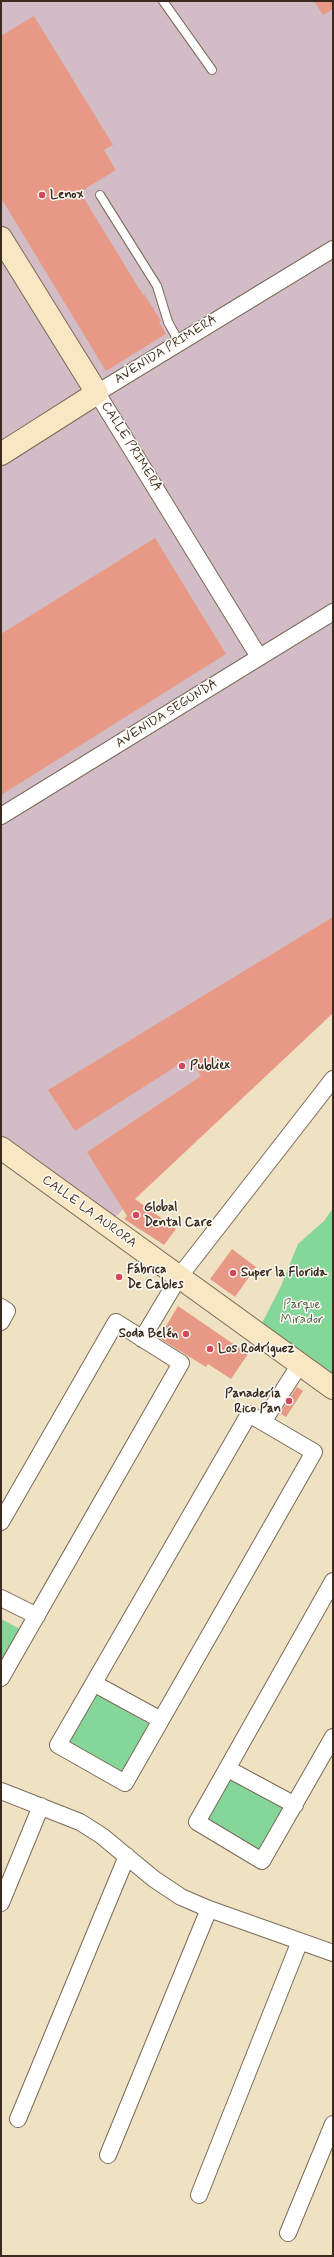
<!DOCTYPE html>
<html>
<head>
<meta charset="utf-8">
<style>
	body { margin:0 }
	#map { position:relative; width:334px; height:2257px; overflow:hidden; background:#efe2c3; font-family:Mynerve,sans-serif }
	canvas { display:block }
	.frame { position:absolute; inset:0; border:2px solid #3b2a1e; pointer-events:none }
</style>
</head>
<body>
<div id="map">
<canvas width="334" height="2257"></canvas>
<div class="frame"></div>
</div>
<script>
const ctx = document.querySelector('canvas').getContext('2d');
ctx.lineJoin = 'round';
function fillPath(path, color) {
  ctx.fillStyle = color;
  ctx.fill(path, 'evenodd');
}
function stroke(path, color, width, dash) {
  ctx.strokeStyle = color;
  ctx.lineWidth = width;
  ctx.lineCap = dash ? 'butt' : 'round';
  ctx.setLineDash(dash || []);
  ctx.stroke(path);
}
function label(font, color, halo, rows, align = 'center') {
  ctx.font = font + ' Mynerve,sans-serif';
  ctx.lineWidth = 3;
  ctx.setLineDash([]);
  ctx.textBaseline = 'middle';
  ctx.strokeStyle = halo;
  ctx.fillStyle = color;
  for (const [text, x, y, turn = 0] of rows) {
    ctx.save();
    ctx.translate(x, y);
    ctx.rotate((+turn || 0) * Math.PI / 180);
    ctx.textAlign = isNaN(turn) ? turn : align;
    if (halo) ctx.strokeText(text, 0, 0);
    ctx.fillText(text, 0, 0);
    ctx.restore();
  }
}
fillPath(new Path2D(`
	M1 1H333V1013L112 1220 1 1139Z`), '#d2bdc6');
fillPath(new Path2D(`
	M333 1208V1374L262 1323 281 1286 298 1244 324 1221Z
	M1 1619 20 1629 1 1665Z
	M96 1693 150 1725 120 1776 66 1744Z
	M230 1775 288 1809 260 1855 202 1821Z`), '#84d799');
fillPath(new Path2D(`
	M314 1H333V9L323 15Z
	M34 16 113 145 104 150 116 170 80 192 143 295 144 294 161 321 159 322 166 334 106 371 1 198V36Z
	M155 538 226 654 1 795V634Z
	M333 917V1013L135 1199 176 1229 164 1245 124 1219 127 1216 87 1152 201 1076 189 1058 75 1131 48 1090Z
	M232 1249 256 1267 235 1297 210 1279Z
	M178 1306 248 1354 231 1379 208 1364 206 1367 159 1338Z
	M297 1387 303 1391 286 1417 280 1413Z`), '#e89986');
const lane = new Path2D(`
	M163 1 212 70
	M100 195 157 286 168 322 179 342`);
const street = new Path2D(`
	M259 657 97 393 333 249
	M1 816 333 612
	M1 1307 7 1311 1 1322
	M142 1339 179 1277 333 1079
	M249 1414 314 1452 125 1783 58 1745Z
	M263 1422 300 1364
	M1 1522 116 1322 181 1363 1 1678
	M333 1581 197 1822 262 1861 333 1737
	M1 1598 37 1616
	M95 1684 161 1720
	M228 1769 295 1805
	M1 1791 80 1822 102 1836 154 1879 181 1897 209 1909 333 1953
	M1 1903 41 1806
	M18 2119 127 1856
	M108 2155 209 1909
	M199 2195 300 1941
	M288 2233 333 2124`);
const secondary = new Path2D(`
	M1 238 97 393 1 454
	M1 1148 333 1388`);
stroke(lane, '#7a6a58', 10);
stroke(street, '#7a6a58', 18);
stroke(secondary, '#7a6a58', 24);
stroke(lane, '#fff', 8);
stroke(street, '#fff', 16);
stroke(secondary, '#f9e7c3', 22);
for (const [x, y, r, color] of [
	[42,195,4,"#d1495b"],
	[182,1066,4,"#d1495b"],
	[136,1215,4,"#d1495b"],
	[233,1273,4,"#d1495b"],
	[119,1277,4,"#d1495b"],
	[186,1334,4,"#d1495b"],
	[210,1349,4,"#d1495b"],
	[289,1401,4,"#d1495b"]
]) {
  const dot = new Path2D();
  dot.arc(x, y, r, 0, 2 * Math.PI);
  ctx.fillStyle = color;
  ctx.fill(dot);
  stroke(dot, '#fdfcf7', 1.5);
}
label('bold 13px', '#3b2a1e', '#fdfcf7', [
	["Lenox",50,195],
	["Publiex",190,1066],
	["Global",144,1208],
	["Dental Care",144,1223],
	["Fábrica",127,1270],
	["De Cables",127,1285],
	["Super la Florida",241,1273],
	["Soda Belén",178,1334,"right"],
	["Los Rodríguez",218,1349],
	["Panadería",281,1394,"right"],
	["Rico Pan",281,1409,"right"]
], 'left');
label('13px', '#3b2a1e', '#fdfcf7', [
	["AVENIDA PRIMERA",166,350,-32],
	["CALLE PRIMERA",131,447,58],
	["AVENIDA SEGUNDA",167,714,-32],
	["CALLE LA AURORA",89,1212,36]
]);
label('13px', '#515e43', '#fdfcf7', [
	["Parque",302,1305],
	["Mirador",302,1320]
]);
</script>
</body>
</html>
